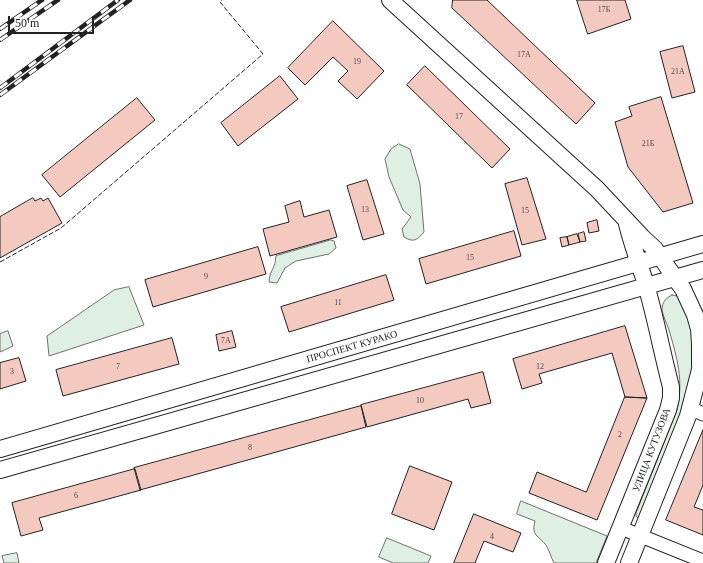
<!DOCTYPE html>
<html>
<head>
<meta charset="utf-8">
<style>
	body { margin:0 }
	#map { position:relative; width:703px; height:563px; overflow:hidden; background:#fff; font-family:Georgia,serif }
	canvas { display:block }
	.scale { position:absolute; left:8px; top:16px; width:86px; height:18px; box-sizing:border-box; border:2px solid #222; border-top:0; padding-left:5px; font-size:12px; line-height:14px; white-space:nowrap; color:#222; -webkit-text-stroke:3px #fff; paint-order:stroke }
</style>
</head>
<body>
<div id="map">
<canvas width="703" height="563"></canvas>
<div class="scale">50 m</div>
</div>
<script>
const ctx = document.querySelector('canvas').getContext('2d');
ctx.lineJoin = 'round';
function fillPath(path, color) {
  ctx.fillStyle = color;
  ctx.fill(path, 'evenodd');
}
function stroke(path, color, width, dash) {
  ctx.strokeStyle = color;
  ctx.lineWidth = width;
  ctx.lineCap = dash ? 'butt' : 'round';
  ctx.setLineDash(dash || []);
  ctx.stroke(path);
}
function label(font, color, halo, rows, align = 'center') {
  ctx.font = font + ' Georgia,serif';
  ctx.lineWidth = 3;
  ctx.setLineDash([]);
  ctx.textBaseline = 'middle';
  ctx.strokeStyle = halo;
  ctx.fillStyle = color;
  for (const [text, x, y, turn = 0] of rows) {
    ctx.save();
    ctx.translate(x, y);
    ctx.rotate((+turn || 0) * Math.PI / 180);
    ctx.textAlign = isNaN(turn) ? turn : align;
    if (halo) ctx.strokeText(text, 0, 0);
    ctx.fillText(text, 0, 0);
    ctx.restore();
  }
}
const green = new Path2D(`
	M399 144 410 149 420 184 424 232C417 240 414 243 404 237L402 229 411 217 403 210 389 177 385 159 391 149Z
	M331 240 334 241 336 248 329 254 296 261 291 264 285 268 277 283 269 282C269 275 272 271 274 266 276 262 275 259 276 256Z
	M129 287 144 325 49 356 47 336 114 290Z
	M672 295 677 296 682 300 687 312 693 335 692 382 641 518H638L636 516V513L677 410C684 382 677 357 669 330 667 324 663 316 662 310 662 302 666 298 672 295Z
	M8 331 13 346 0 352V334Z
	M521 501 607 536 596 563H554C551 557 549 550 546 545 538 535 531 536 535 521L517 514Z
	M387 538 431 556 428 563H393L379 557Z
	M17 553 19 563H4L2 556Z`);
fillPath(green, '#e0efe3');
stroke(green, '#6f6f6f', 1);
const building = new Path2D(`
	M453 0H487L595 103 576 124 452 8Z
	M577 0H625L631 19 588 34Z
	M333 21 384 71 357 99 338 81 348 71 333 57 305 85 288 68Z
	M683 46 695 92 672 98 660 52Z
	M425 66 510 149 492 168 407 85Z
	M280 76 298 99 238 146 221 123Z
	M661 97 693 203 663 212 628 167 615 122 632 116 629 107Z
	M137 98 155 120 60 197 42 175Z
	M527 178 546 239 522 245 505 184Z
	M367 180 384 234 363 240 347 186Z
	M33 198 35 201 41 198 43 201 48 198 62 223 0 258V217Z
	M300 201 304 217 329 210 337 237 270 256 263 229 289 222 285 206Z
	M597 220 599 231 589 233 587 223Z
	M514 231 521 256 426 284 419 259Z
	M584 232 586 241 580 242 578 234Z
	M577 234 580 242 569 245 567 237Z
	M567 237 569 245 562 247 560 238Z
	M258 247 266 274 153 307 145 280Z
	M386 275 394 300 289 332 281 307Z
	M625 326 647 398 625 397 612 353 539 374 542 383 522 389 513 359Z
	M232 331 236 347 219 351 216 335Z
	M172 338 179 364 63 396 56 370Z
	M19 358 26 381 0 389V363Z
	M483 372 491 403 471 408 468 399 367 427 361 405Z
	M625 397 647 398 597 520 529 493 537 472 586 492Z
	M361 406 366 427 140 490 134 468Z
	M703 430V485L694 507 703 510V535L666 520Z
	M410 466 452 482 434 530 392 514Z
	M135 469 141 490 39 518 43 530 21 536 12 503Z
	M474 514 521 533 513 552 484 541 475 563H454Z`);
fillPath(building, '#f3c9c0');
stroke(building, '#222', 1);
const minor = new Path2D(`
	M690 408 703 414
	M621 528 703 561`);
const major = new Path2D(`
	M390 0 597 189 642 237 655 249 675 278 683 289 695 315 699 329 700 344V366
	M0 449 703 244
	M0 470 703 270
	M606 563 668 410 671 398V387C662 353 656 319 646 285 640 265 632 245 627 224
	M629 563 688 416 703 358`);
stroke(minor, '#222', 15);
stroke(major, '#222', 18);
stroke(minor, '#fff', 13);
stroke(major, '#fff', 16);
const rail = new Path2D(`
	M0 29 42 0
	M0 40 58 0
	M0 88 118 0
	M0 95 130 0`);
stroke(rail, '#222', 4.5);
stroke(rail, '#fff', 3, [9]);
stroke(new Path2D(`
	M0 262 61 228 263 54 220 2 222 0`), '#222', 1, [5, 2]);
label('8px', '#564c4a', null, [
	["17Б",604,10],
	["17А",524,55],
	["19",357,62],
	["21А",678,72],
	["17",459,117],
	["21Б",648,144],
	["13",365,210],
	["15",525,211],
	["15",470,258],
	["9",206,277],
	["11",338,303],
	["7А",226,341],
	["7",118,367],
	["12",540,367],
	["3",12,372],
	["10",420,401],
	["2",620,435],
	["8",250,448],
	["6",76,496],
	["4",492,537]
]);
label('10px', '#222', '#fff', [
	["ПРОСПЕКТ КУРАКО",352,347,-16],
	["УЛИЦА КУТУЗОВА",652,450,-69]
]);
</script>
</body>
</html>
